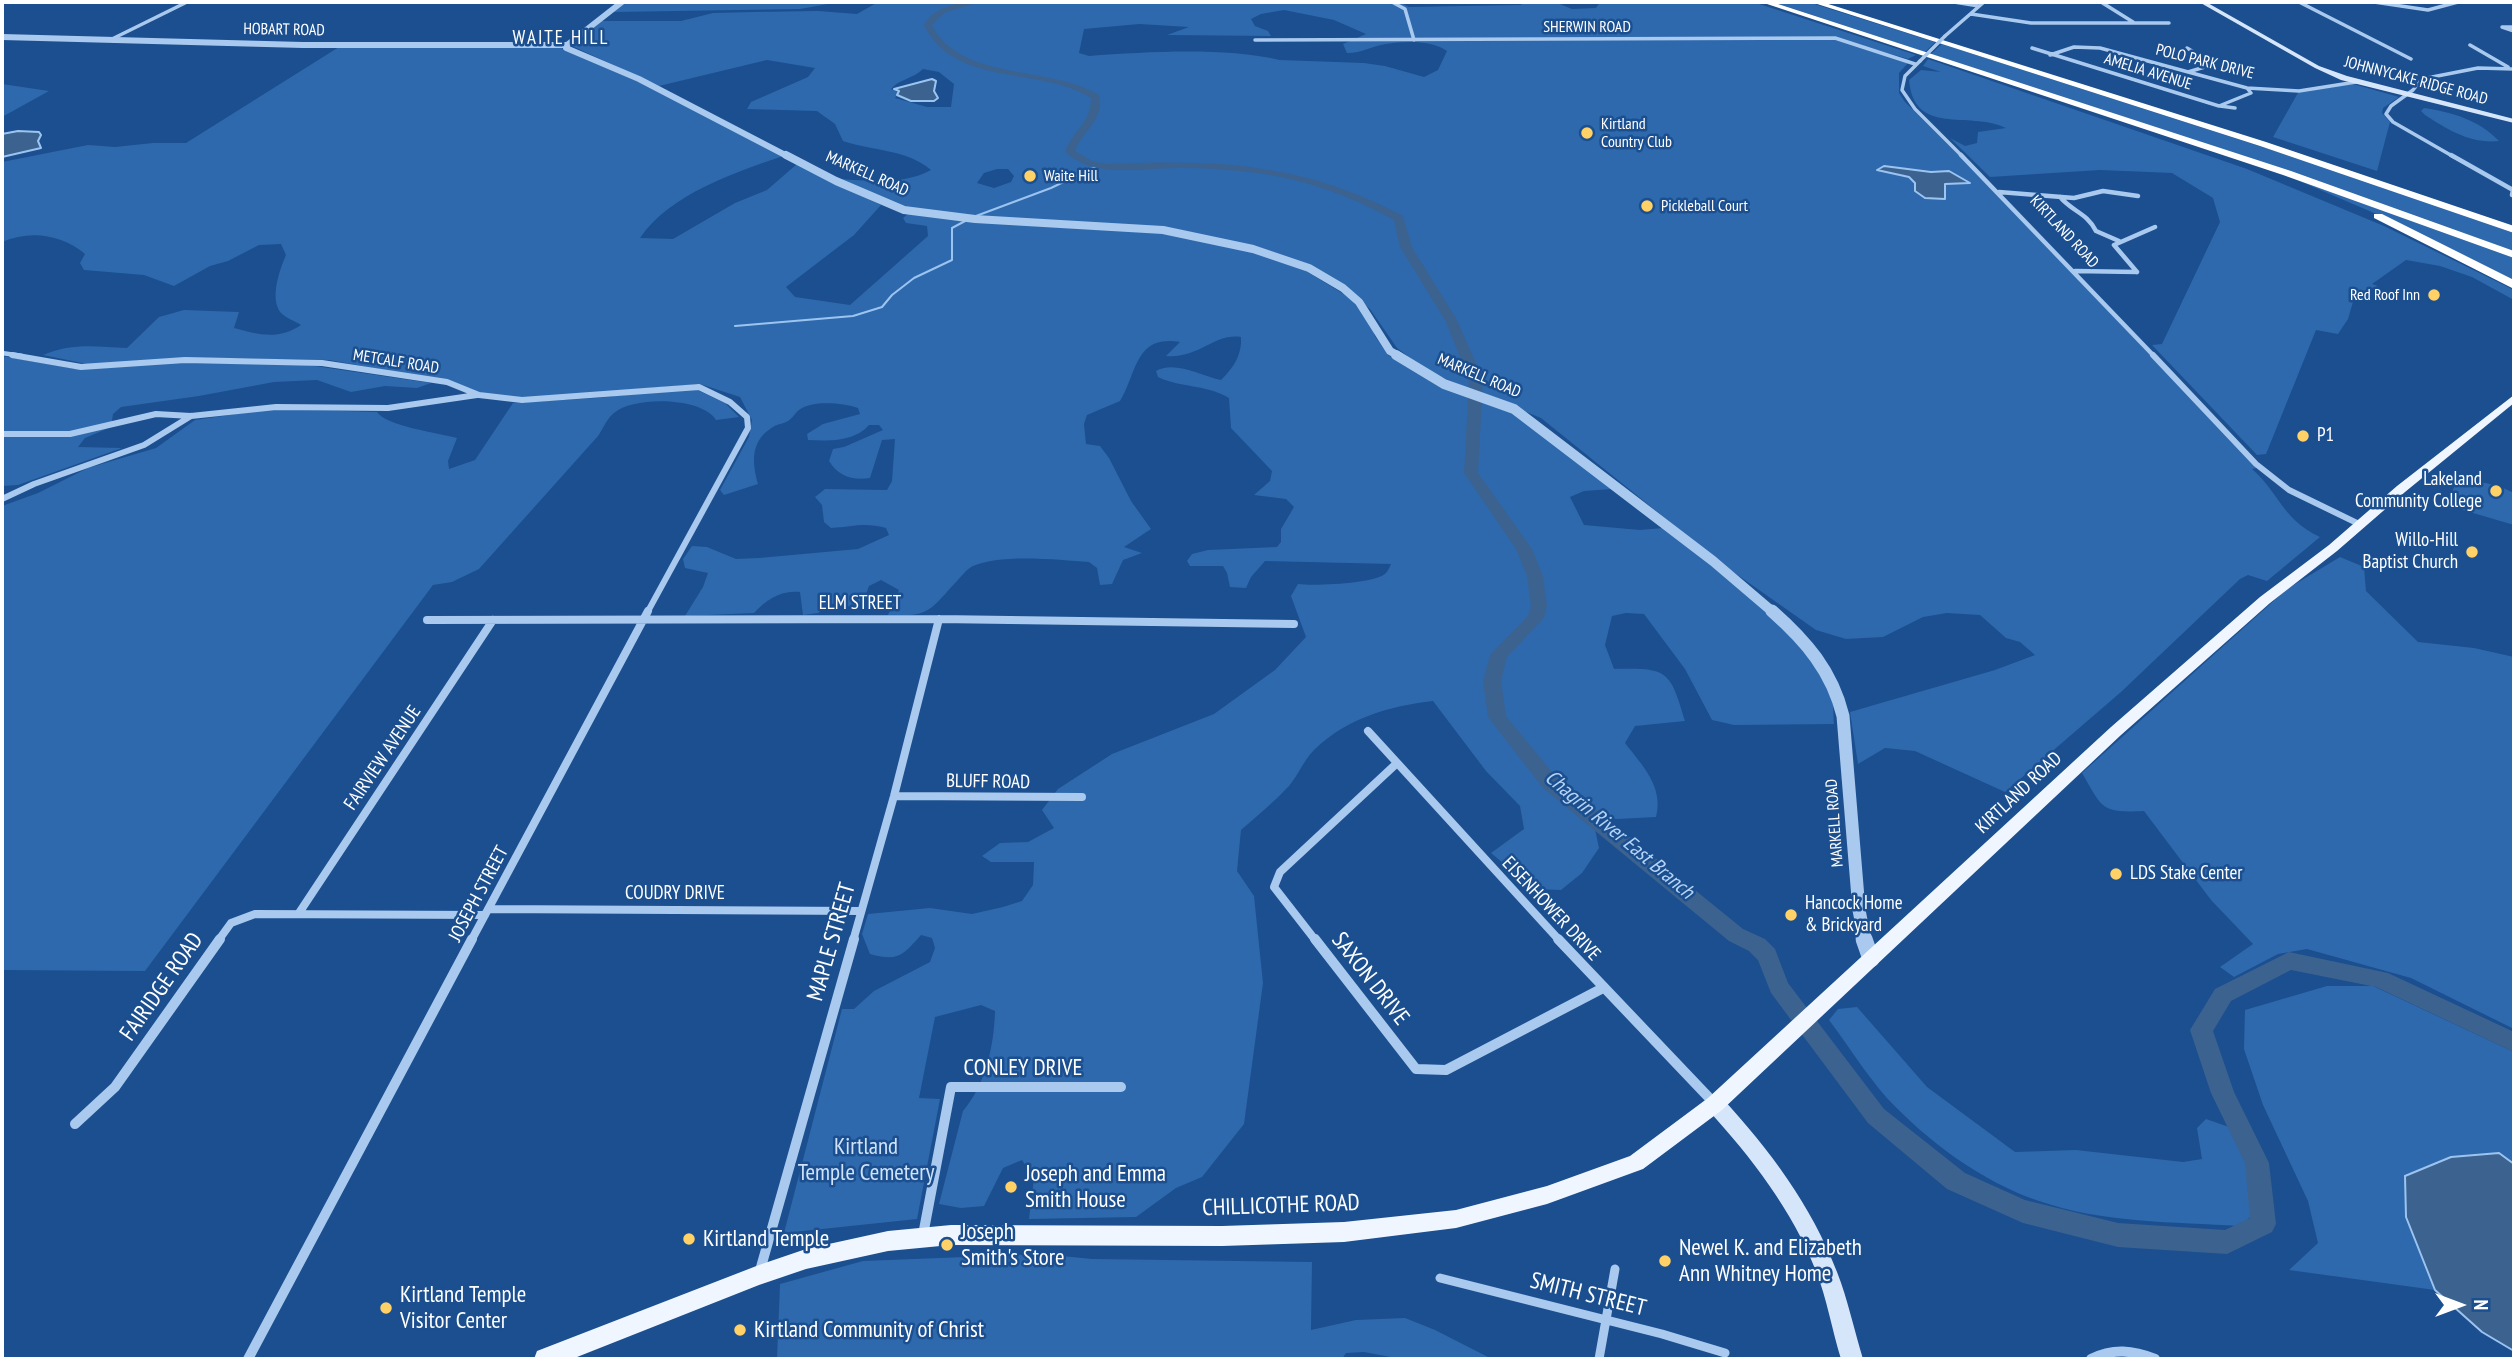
<!DOCTYPE html>
<html>
<head>
<meta charset="utf-8">
<style>
	body { margin:0 }
	#map { position:relative; width:2516px; height:1361px; overflow:hidden; background:#1b4f8f; font-family:"PT Sans Narrow",sans-serif }
	canvas { display:block }
	.frame { position:absolute; inset:0; border:4px solid #fff; pointer-events:none }
	.north { position:absolute; left:2425px; top:1270px; width:70px; height:70px; -webkit-text-stroke:5px #1b4f8f; paint-order:stroke; rotate:90deg; font-size:19px; font-weight:700; line-height:28px; text-align:center; color:#fff }
	.north::after { content:''; display:block; margin:auto; width:24px; height:32px; background:#fff; clip-path:polygon(50% 0,100% 100%,50% 72%,0 100%) }
</style>
</head>
<body>
<div id="map">
<canvas width="2516" height="1361"></canvas>
<div class="frame"></div>
<div class="north">N</div>
</div>
<script>
const ctx = document.querySelector('canvas').getContext('2d');
ctx.lineJoin = 'round';
function fillPath(path, color) {
  ctx.fillStyle = color;
  ctx.fill(path, 'evenodd');
}
function stroke(path, color, width, dash) {
  ctx.strokeStyle = color;
  ctx.lineWidth = width;
  ctx.lineCap = dash ? 'butt' : 'round';
  ctx.setLineDash(dash || []);
  ctx.stroke(path);
}
function label(font, color, halo, rows, align = 'center') {
  ctx.font = font + ' "PT Sans Narrow",sans-serif';
  ctx.lineWidth = 5;
  ctx.setLineDash([]);
  ctx.textBaseline = 'middle';
  ctx.strokeStyle = halo;
  ctx.fillStyle = color;
  for (const [text, x, y, turn = 0] of rows) {
    ctx.save();
    ctx.translate(x, y);
    ctx.rotate((+turn || 0) * Math.PI / 180);
    ctx.textAlign = isNaN(turn) ? turn : align;
    if (halo) ctx.strokeText(text, 0, 0);
    ctx.fillText(text, 0, 0);
    ctx.restore();
  }
}
fillPath(new Path2D(`
	M626 2H839L800 9 613 12Z
	M878 2H1399L1409 7 1521 5 1523 2H1555L1572 9 1596 8 1600 2H1753L1916 55 1908 59 1836 38 1908 63 1899 73V93L1905 102 1987 183 2257 468 2252 469C2281 495 2281 518 2320 537L2267 581 2248 575 2240 579 2121 692 2005 792 1915 751 1885 748 1858 764 1850 712 1995 670 2035 655 2020 642 2006 638 1980 615 1947 613 1923 617 1883 637 1846 639 1816 630 1722 564 1541 418 1427 371 1397 348 1370 309 1346 288 1253 246 1167 228 977 218 905 209 840 179C871 181 903 185 931 170 907 149 872 151 843 141L835 124 817 111 747 109 751 102 808 77 815 68 767 60 659 86 572 46 602 21H681L713 13 754 12 818 11 857 14ZM1284 10 1334 20 1366 34 1343 44 1347 53C1362 53 1372 46 1386 44 1405 41 1432 40 1447 51L1438 70 1424 77 1385 66 1364 63 1280 60C1222 47 1149 52 1089 56L1079 53 1084 29 1139 24 1189 27 1167 35 1271 36 1268 31 1255 26 1251 19 1261 14ZM923 69 939 72 954 84 951 107H927L895 98 899 93 891 89C899 79 913 79 923 69ZM997 169H1008L1014 176 1011 182 994 188 977 183 984 173Z
	M1788 2H1808L1935 42 1925 52 1779 4Z
	M1942 44 2331 169 2514 232V251L2268 164 1931 54Z
	M562 46 563 50 647 85 783 156C734 173 670 194 640 238L673 239 735 203 767 190 797 164 881 205 854 235 786 287 795 297 850 305 928 236 927 226 906 223 903 218 909 213 1176 234 1258 252 1298 266 1350 298 1370 320 1375 336 1388 355 1442 387 1509 409 1612 489 1584 491 1570 497 1584 525 1640 530 1663 528C1711 565 1812 634 1831 692 1834 702 1833 714 1834 724L1734 725 1712 720 1685 669 1644 614 1626 613 1612 616 1605 645 1614 669C1667 668 1670 669 1685 721L1635 726 1625 743C1642 765 1664 787 1656 817L1617 819 1592 815 1599 848 1582 873 1561 890 1534 889 1491 853 1524 829 1520 806 1486 771 1433 701C1389 706 1347 718 1314 750 1304 760 1298 775 1289 786 1274 802 1257 816 1241 830L1237 871 1254 896 1263 983 1244 1124 1202 1177 1176 1188 1136 1217 1029 1219 1034 1178 1022 1160 1003 1168 984 1206 961 1208 939 1204 963 1111C986 1084 994 1045 995 1011L981 1005 935 1017 919 1098 940 1099 917 1219 784 1233 842 1009H854L874 991 930 962 935 948 932 938 921 935C903 955 899 962 870 954L862 934 868 914 930 908 972 914 1003 907 1022 901 1033 885 1034 862H991L982 856 1000 843 1028 842 1054 828 1042 810 1058 789 1112 754 1214 714 1275 670 1306 637 1291 596 1298 584C1313 586 1376 584 1386 573 1388 571 1390 566 1391 564L1265 561 1251 577 1246 588 1230 587 1227 573 1223 566H1190L1187 561 1192 554 1208 550 1277 547 1281 542V529L1294 507 1286 499 1254 495 1270 481 1272 471 1231 428 1229 398C1205 384 1181 388 1158 377L1156 371C1174 360 1202 376 1221 380 1234 367 1242 355 1241 337 1214 333 1199 359 1166 356L1180 342C1135 334 1137 373 1120 401L1087 415 1084 424 1086 444 1100 446 1109 458 1131 501 1151 529 1124 547 1142 553 1123 560 1112 584 1100 585 1097 568 1089 562C1058 560 999 553 971 567 965 571 961 577 956 582 929 611 930 617 888 615L899 590 881 580 869 586 861 608H851L839 600 818 613 803 615 800 592C781 590 767 599 754 613L685 616 703 587 708 573 685 568 683 559 692 546 707 547 736 559 759 558 858 549 889 535 886 528C863 522 854 527 831 528L824 522 822 505 815 497 825 489 887 490 892 481 895 439 882 440 870 478C853 481 838 476 829 461L833 449 844 447 883 430 879 425H869C854 442 829 441 808 440L807 434 823 424 860 414 858 408C842 403 813 400 799 410 795 413 792 419 788 421 783 424 777 424 773 427 750 441 752 462 758 484L724 495 720 490 749 437 752 420 740 397 700 384 525 398 480 393 401 373 329 360 221 358 87 364 43 355C73 342 97 347 127 348L159 317 184 310 239 312 234 328C259 335 279 340 301 325 295 321 286 318 281 313 269 299 280 269 286 255L281 244 259 245 228 261 210 266 174 286 144 275 84 270 80 263 85 254C61 234 30 230 2 242V162L88 145 115 147 153 143H186L339 47Z
	M1928 59 2247 169 2384 226 2514 290V300L2472 277 2440 266 2406 260 2372 284 2378 286 2355 295 2348 319 2338 334 2316 330 2266 454 2257 455 2152 345 2162 344 2220 222 2213 198 2172 173 2100 170 1990 177 1950 138 1965 146 1977 143 1978 132 2006 128C1968 110 1914 137 1909 80L1921 70 1941 72 1923 66Z
	M2 84 49 91 2 117Z
	M2353 84 2399 97 2383 108 2382 113 2390 122 2377 171 2273 137 2299 91Z
	M2424 108C2452 112 2479 120 2499 141 2471 144 2448 130 2425 115L2421 111Z
	M2297 180 2514 257V280L2402 225Z
	M2 356 75 369 184 362 301 364 431 383 417 388 385 386 351 392 317 380 274 382 199 396 121 407 113 414 111 427 85 438 78 447 122 448 18 485 2 486Z
	M693 388 725 403 739 417 716 420C702 397 634 396 614 413 607 418 603 429 598 436L479 569 452 582 433 585 145 971 2 970V506L38 493 88 468 156 448 195 420 271 409 377 412C386 426 438 433 457 438L448 461 449 469 475 460 513 403 596 398Z
	M2476 481 2499 486 2514 493V525L2463 510 2448 502 2455 485Z
	M2340 557 2364 567 2366 591 2418 642 2474 648 2514 657V1029L2411 978 2307 949 2278 954 2234 977 2220 967 2253 944 2211 900 2144 811C2101 813 2103 809 2082 773L2287 589Z
	M2327 986H2373L2514 1052V1164L2499 1153 2406 1218 2435 1290 2289 1270 2318 1243 2308 1201 2263 1105 2244 1049 2245 1010Z
	M1857 1007 1927 1087 2015 1152 2076 1150 2183 1162 2202 1159 2197 1128 2206 1119 2229 1127 2253 1180 2256 1212 2240 1226C2174 1222 2102 1223 2039 1201 1982 1182 1927 1141 1886 1097 1865 1073 1848 1045 1829 1020L1838 1009Z
	M1042 1254 1092 1259 1312 1262 1311 1330 1356 1320 1405 1318 1435 1330 1492 1359H1401L1364 1352 1346 1353 1342 1359H777L780 1284 863 1261Z`), '#2e69ad');
const water = new Path2D(`
	M932 79 936 81 934 91 938 98 934 101H911L897 95 899 91 894 89Z
	M18 131 39 132 41 135 38 141 41 148 2 157V134Z
	M1884 166 1931 172 1949 171 1970 183 1945 184V199L1925 198 1915 191V183L1909 177 1877 170Z
	M2499 1153 2514 1164V1351L2482 1332 2435 1290 2406 1217 2405 1176 2451 1157Z`);
fillPath(water, '#3c6290');
stroke(water, '#9cc4f0', 2);
stroke(new Path2D(`
	M976 216 1051 188 1099 165
	M735 326 853 316 882 307 892 295 914 278 952 260V228L967 220`), '#9cc4f0', 2);
fillPath(new Path2D(`
	M965 2H979L944 13 932 25C960 82 1052 65 1099 95 1105 120 1083 130 1075 151L1092 161 1107 164C1216 159 1305 163 1403 216L1412 247 1457 320 1483 379 1478 473 1532 549 1543 576 1547 606 1544 618 1507 657 1501 681 1506 716 1557 778 1743 929 1765 939 1775 949 1788 983 1884 1109 1965 1173 2025 1200 2118 1223 2225 1230 2250 1218 2245 1163 2211 1093 2190 1030 2215 989 2289 952 2388 973 2514 1032V1052L2376 987 2291 970 2231 1001 2213 1031 2234 1092 2269 1163 2276 1224 2272 1232 2227 1254 2118 1247 2023 1223 1947 1189 1868 1123 1771 993 1758 960 1749 951 1729 941 1543 788 1488 717 1483 681 1490 655 1528 616 1531 606 1527 576 1516 549 1464 473 1469 379 1445 320 1400 247 1394 220C1351 196 1307 180 1258 173 1234 170 1208 168 1183 168 1145 167 1096 180 1065 152 1073 129 1091 124 1091 98 1041 66 954 88 924 25 933 9 948 6 965 2Z`), '#3c6290');
stroke(new Path2D(`
	M1440 1278 1662 1334 1725 1353
	M1599 1359 1615 1269`), '#a9c9ee', 9);
stroke(new Path2D(`
	M1392 2 1405 9 1414 40
	M1954 2 1979 6
	M2101 2 2133 22
	M2299 2 2411 59
	M2374 2 2428 10 2458 2
	M1971 14 2031 23H2169
	M2514 27H2502L2514 31
	M1945 36 1984 2
	M110 40 187 2
	M1255 40 1835 38 1915 64
	M2470 45 2508 67
	M2032 48 2219 106 2251 93 2247 88
	M2187 48 2210 62 2208 66 2188 72
	M2050 55 2074 47 2100 48 2247 88 2299 91 2356 82
	M1920 61 1905 76 1902 90 1915 109 1963 157
	M2220 106 2235 108
	M2454 157 2393 122 2386 114 2391 106 2413 90 2422 79 2478 68 2514 69`), '#a9c9ee', 3.5);
stroke(new Path2D(`
	M1961 155 2154 356
	M2451 155 2513 190 2512 195
	M1999 192 2074 198 2103 191 2138 196
	M2060 197C2073 212 2087 213 2096 231L2119 241
	M2075 271 2137 272
	M2137 272 2114 245 2155 227
	M2 353 22 356`), '#a9c9ee', 4.5);
stroke(new Path2D(`
	M12 355 81 367 185 360 322 363 447 382 479 395 522 400 699 387 730 402 747 417 748 428 647 613
	M2153 355 2256 464 2289 490 2359 524
	M2 434H70L156 414 191 416 276 407 388 408 477 395
	M2 499 34 484 144 445 191 416`), '#a9c9ee', 6);
stroke(new Path2D(`
	M427 620 939 619 1294 624
	M1368 731 1560 941
	M894 796 1082 797
	M489 909 861 911
	M299 913 493 620
	M218 941 231 923 255 914 485 915
	M471 941 648 611
	M853 941 894 796 939 619
	M1316 941 1274 887 1280 872 1396 764`), '#a9c9ee', 8);
stroke(new Path2D(`
	M1315 939 1416 1069 1446 1070 1603 988
	M1558 939 1715 1104
	M75 1124 115 1087 220 939
	M923 1235 951 1087H1121
	M759 1274 854 939
	M248 1359 472 939
	M2091 1359C2113 1348 2133 1350 2155 1359`), '#a9c9ee', 10);
stroke(new Path2D(`
	M2 37 303 45H567
	M567 45 566 48 639 79 789 157
	M567 45 622 2`), '#a9c9ee', 6);
stroke(new Path2D(`
	M786 155 836 181 904 210 975 219 1163 230 1253 249 1309 268 1343 288 1359 302 1390 351 1399 356`), '#a9c9ee', 8);
stroke(new Path2D(`
	M1396 355 1444 384 1514 409 1713 561 1774 613`), '#a9c9ee', 10);
stroke(new Path2D(`
	M1772 611C1806 641 1832 671 1843 716L1859 910 1865 941`), '#a9c9ee', 13);
stroke(new Path2D(`
	M1864 939 1871 959`), '#a9c9ee', 17);
fillPath(new Path2D(`
	M2199 2H2206L2319 66 2347 76 2514 119V123L2341 80 2315 68Z
	M1715 1096 1722 1098C1770 1150 1811 1205 1837 1272 1848 1300 1854 1330 1863 1359H1841C1832 1330 1827 1299 1816 1271 1792 1210 1752 1158 1708 1110L1706 1104 1708 1098Z`), '#d6e6fa');
fillPath(new Path2D(`
	M2514 395V403L2405 492 2337 551 2270 603 2121 735 1722 1110 1643 1169 1547 1204 1456 1228 1344 1242 1222 1246 951 1245 888 1251 806 1269 759 1285 572 1359H534L537 1351 759 1265 806 1249 888 1231 951 1225 1222 1226 1344 1222 1456 1210 1547 1186 1630 1156 1708 1098 2111 727 2260 597 2329 545 2397 486Z`), '#f0f6ff');
fillPath(new Path2D(`
	M1761 2H1772L2291 171 2514 251V258L2283 175Z
	M1811 2H1822L2266 142 2514 226V233L2260 146Z
	M2374 214H2382L2514 280V289L2374 218Z`), '#fff');
stroke(new Path2D(`
	M1920 61 1945 36`), '#a9c9ee', 3.5);
for (const [x, y, r, color] of [
	[1587,133,7,"#ffd166"],
	[1030,176,7,"#ffd166"],
	[1647,206,7,"#ffd166"],
	[2434,295,7,"#ffd166"],
	[2303,436,7,"#ffd166"],
	[2496,491,7,"#ffd166"],
	[2472,552,7,"#ffd166"],
	[2116,874,7,"#ffd166"],
	[1791,915,7,"#ffd166"],
	[1011,1187,7,"#ffd166"],
	[689,1239,7,"#ffd166"],
	[947,1245,7,"#ffd166"],
	[1665,1261,7,"#ffd166"],
	[386,1308,7,"#ffd166"],
	[740,1330,7,"#ffd166"]
]) {
  const dot = new Path2D();
  dot.arc(x, y, r, 0, 2 * Math.PI);
  ctx.fillStyle = color;
  ctx.fill(dot);
  stroke(dot, '#1b4f8f', 2.5);
}
label('16px', '#fff', '#1b4f8f', [
	["SHERWIN ROAD",1587,27],
	["HOBART ROAD",284,30,1],
	["POLO PARK DRIVE",2205,62,14],
	["AMELIA AVENUE",2148,72,17],
	["JOHNNYCAKE RIDGE ROAD",2416,81,15],
	["MARKELL ROAD",867,174,24],
	["KIRTLAND ROAD",2064,232,47],
	["METCALF ROAD",396,362,9],
	["MARKELL ROAD",1479,376,23],
	["MARKELL ROAD",1835,823,-94]
]);
label('16px', '#fff', '#1b4f8f', [
	["Kirtland",1601,124],
	["Country Club",1601,142],
	["Waite Hill",1044,176],
	["Pickleball Court",1661,206],
	["Red Roof Inn",2420,295,"right"]
], 'left');
ctx.letterSpacing = '2px';
label('19px', '#fff', '#1b4f8f', [
	["WAITE HILL",561,39]
]);
ctx.letterSpacing = '0px';
label('19px', '#fff', '#1b4f8f', [
	["P1",2317,436],
	["Lakeland",2482,480,"right"],
	["Community College",2482,502,"right"],
	["Willo-Hill",2458,541,"right"],
	["Baptist Church",2458,563,"right"],
	["LDS Stake Center",2130,874],
	["Hancock Home",1805,904],
	["& Brickyard",1805,926]
], 'left');
label('19px', '#fff', '#1b4f8f', [
	["ELM STREET",860,604],
	["FAIRVIEW AVENUE",383,758,-56],
	["BLUFF ROAD",988,782,1],
	["KIRTLAND ROAD",2019,793,-43],
	["JOSEPH STREET",479,894,-62],
	["COUDRY DRIVE",675,894],
	["EISENHOWER DRIVE",1551,909,47]
]);
label('italic 21px', '#b5d3f5', '#1b4f8f', [
	["Chagrin River East Branch",1619,835,40]
]);
label('23px', '#fff', '#1b4f8f', [
	["MAPLE STREET",832,942,-74],
	["SAXON DRIVE",1370,979,52],
	["FAIRIDGE ROAD",162,987,-55],
	["CONLEY DRIVE",1023,1068],
	["CHILLICOTHE ROAD",1281,1206,-2],
	["SMITH STREET",1588,1295,14]
]);
label('23px', '#cfe3fa', '#1b4f8f', [
	["Kirtland",866,1147],
	["Temple Cemetery",866,1173]
]);
label('23px', '#fff', '#1b4f8f', [
	["Joseph and Emma",1025,1174],
	["Smith House",1025,1200],
	["Joseph",961,1232],
	["Smith's Store",961,1258],
	["Kirtland Temple",703,1239],
	["Newel K. and Elizabeth",1679,1248],
	["Ann Whitney Home",1679,1274],
	["Kirtland Temple",400,1295],
	["Visitor Center",400,1321],
	["Kirtland Community of Christ",754,1330]
], 'left');
</script>
</body>
</html>
